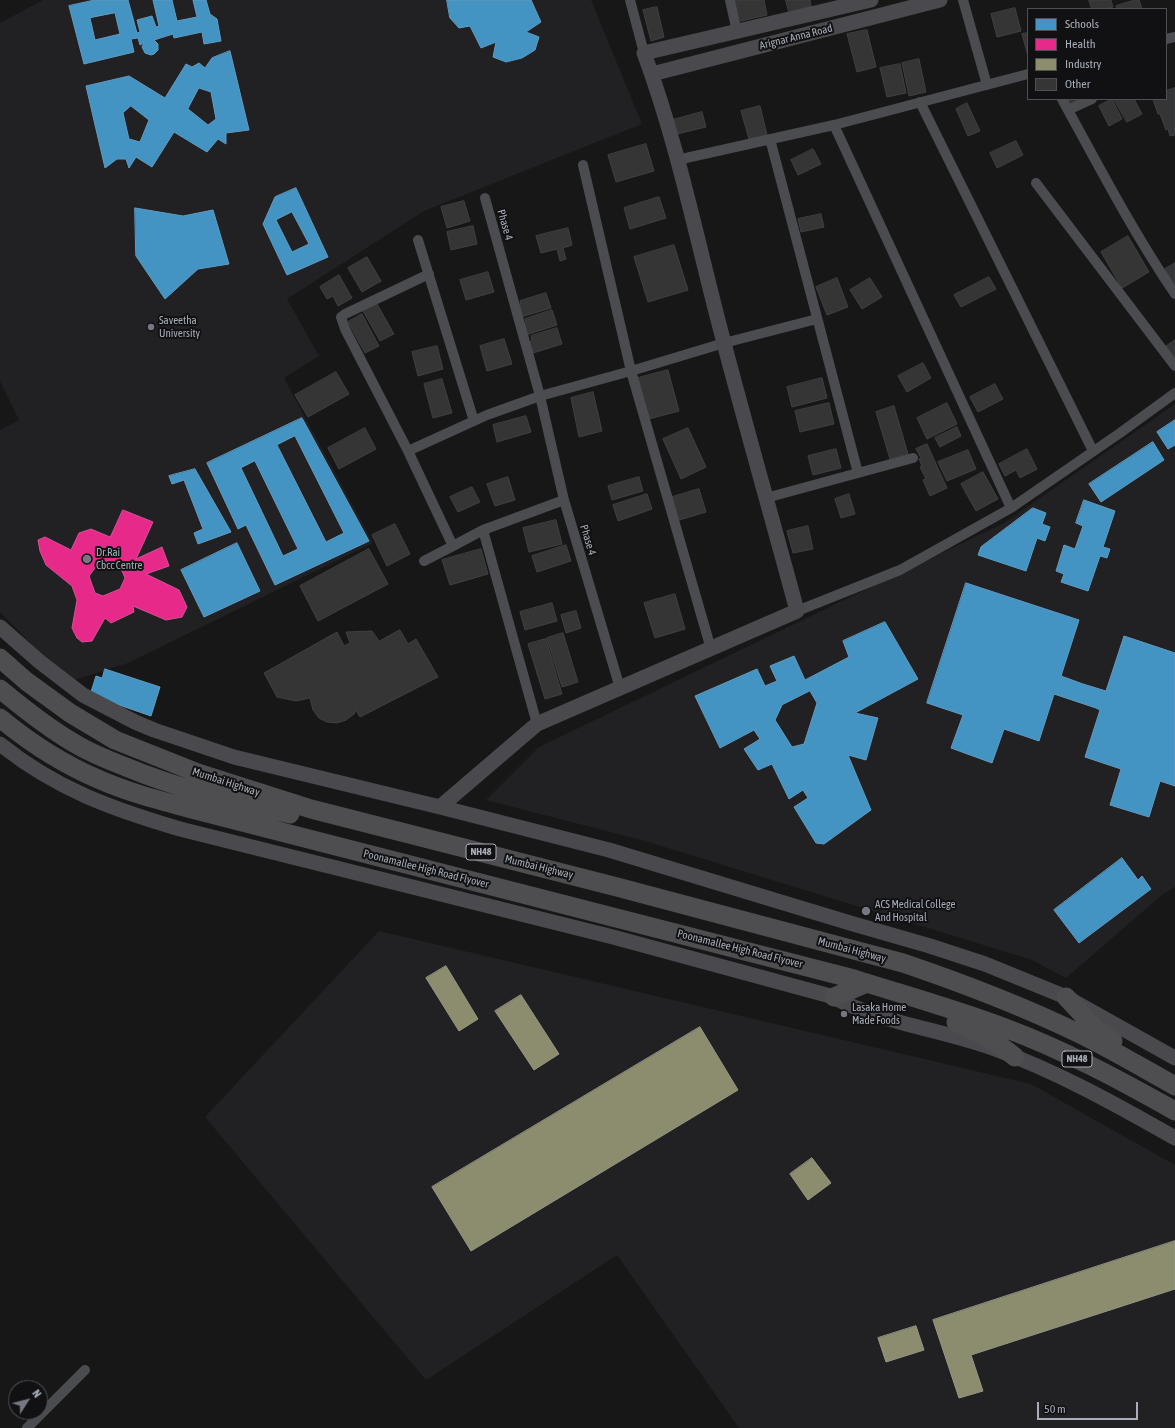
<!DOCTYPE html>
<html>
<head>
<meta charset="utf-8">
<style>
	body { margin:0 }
	#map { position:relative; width:1175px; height:1428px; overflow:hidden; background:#171717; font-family:"Asap Condensed",sans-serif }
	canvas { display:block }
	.legend { position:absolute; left:1027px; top:8px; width:140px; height:92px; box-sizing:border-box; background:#111113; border:1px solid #4d4f55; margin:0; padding:5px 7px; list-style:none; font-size:12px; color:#a8adb8 }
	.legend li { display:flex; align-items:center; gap:8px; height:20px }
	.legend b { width:20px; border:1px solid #4d4f55 }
	.north { position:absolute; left:8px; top:1380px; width:40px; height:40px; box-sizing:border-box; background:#111113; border:1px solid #4d4f55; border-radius:50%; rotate:54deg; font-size:11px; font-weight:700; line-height:16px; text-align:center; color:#a8adb8 }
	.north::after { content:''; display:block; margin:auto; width:14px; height:18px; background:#757880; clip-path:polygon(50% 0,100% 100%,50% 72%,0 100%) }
	.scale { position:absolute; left:1037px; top:1402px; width:101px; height:18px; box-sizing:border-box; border:2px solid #a8adb8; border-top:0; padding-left:5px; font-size:12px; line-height:14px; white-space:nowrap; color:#a8adb8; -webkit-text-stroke:3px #111113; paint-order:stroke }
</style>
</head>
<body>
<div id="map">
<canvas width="1175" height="1428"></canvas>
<ul class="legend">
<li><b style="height:11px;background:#4393c3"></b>Schools</li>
<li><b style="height:11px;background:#e7298a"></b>Health</li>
<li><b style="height:11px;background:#8c8c6e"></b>Industry</li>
<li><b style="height:11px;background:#353536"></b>Other</li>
</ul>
<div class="north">N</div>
<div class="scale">50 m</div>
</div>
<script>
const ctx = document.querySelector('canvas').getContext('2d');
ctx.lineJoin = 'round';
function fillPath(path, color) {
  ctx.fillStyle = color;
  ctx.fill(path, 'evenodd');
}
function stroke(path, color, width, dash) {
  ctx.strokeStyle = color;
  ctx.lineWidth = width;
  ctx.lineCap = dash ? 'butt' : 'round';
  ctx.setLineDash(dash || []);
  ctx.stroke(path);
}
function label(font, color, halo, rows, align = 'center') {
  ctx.font = font + ' "Asap Condensed",sans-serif';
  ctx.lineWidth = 4;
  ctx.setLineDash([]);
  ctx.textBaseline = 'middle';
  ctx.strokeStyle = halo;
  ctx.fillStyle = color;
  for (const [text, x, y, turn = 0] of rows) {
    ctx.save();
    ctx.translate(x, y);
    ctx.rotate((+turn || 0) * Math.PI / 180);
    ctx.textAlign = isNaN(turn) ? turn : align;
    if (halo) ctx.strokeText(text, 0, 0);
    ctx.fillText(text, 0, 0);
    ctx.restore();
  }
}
fillPath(new Path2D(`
	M43 0H591L642 124 424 211 287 299 319 356 284 378 373 543 128 663 68 682 0 612V430L19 420 0 381V23Z
	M1175 404V887L1163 894 1066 978 1032 960 645 841 486 800 539 747 1004 523Z
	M379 931 1031 1084 1175 1165V1428H739L617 1255 426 1380 205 1117Z`), '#212123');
const schools = new Path2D(`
	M95 0H128L137 33 140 32 137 20 152 16 156 27 159 26 153 0H172L177 21 197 17 193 0H206L210 14 217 19 221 41 204 44 202 32 174 38 173 34 154 40 158 44V50L154 54 151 55 145 53 142 47 144 43 140 45 138 38 131 39 134 52 84 64 69 6ZM115 13 120 34 95 40 90 18Z
	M447 0H531L541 22 526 32 539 37 535 50 522 58 506 62 493 57 496 42 481 48 470 26 459 28 450 18Z
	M230 51 249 130 226 133V144L218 139 207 152 174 132 152 167 136 157 129 168 126 159H117L105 168 86 86 129 76 165 98 186 64 192 67 199 63 205 68 212 58ZM199 88 211 92 216 119 208 125 188 109ZM131 106 149 120 140 142 129 139 123 113Z
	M296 188 328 257 287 275 263 224 275 197ZM292 212 309 244 292 252 276 220Z
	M135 208 183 216 213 210 229 264 198 269 165 299 136 256Z
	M302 418 369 541 275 585 246 525 238 529 207 463ZM295 436 344 533 326 542 277 445ZM255 461 298 549 283 556 241 468Z
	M1175 420V445L1168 449 1157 432Z
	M1153 442 1164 460 1101 502 1089 484Z
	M195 469 231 532 198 544 194 533 203 529 184 480 172 484 169 476Z
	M1084 500 1115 511 1103 547 1110 549 1107 558 1100 556 1088 591 1061 582 1064 574 1056 571 1064 545 1075 549 1083 526 1076 523Z
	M1033 508 1046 513 1042 524 1050 527 1045 541 1037 538 1026 571 978 555 981 547Z
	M237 543 260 591 204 617 181 570Z
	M966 583 1079 620 1061 676 1083 684 1106 691 1124 636 1175 653V786L1160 781 1149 817 1110 805 1121 769 1085 757 1100 710 1096 708 1054 694 1039 741 1004 729 992 763 951 748 963 715 927 703Z
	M885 622 918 679 855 713 878 718 866 760 848 755 871 810 824 844 816 843 794 807 808 798 803 790 789 799 772 764 758 770 744 749 760 739 754 730 720 748 695 696 757 669 765 686 777 681 770 666 794 656 805 680 849 657 843 641ZM810 691 817 703 804 744 792 747 775 720 782 705Z
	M105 669 160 687 151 716 90 695 96 676 102 678Z
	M1122 858 1138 880 1142 876 1151 889 1079 943 1054 910Z`);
fillPath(schools, '#4393c3');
stroke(schools, '#619bc0', 1);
const health = new Path2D(`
	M123 510 153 522 136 559 162 547 169 566 146 574 179 590 187 607 182 617 166 620 133 606 134 612 111 623 105 618 92 641 82 642 77 638 72 628 77 600 72 586 46 565 40 551 38 540 45 537 71 550 79 533 91 529 110 537ZM109 561 119 564 125 578 120 589 103 596 95 593 89 576 95 568Z`);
fillPath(health, '#e7298a');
stroke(health, '#d45198', 1);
const industry = new Path2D(`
	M446 966 478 1019 459 1031 426 978Z
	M521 995 559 1054 534 1070 495 1011Z
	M700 1027 738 1090 471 1251 432 1187Z
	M812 1158 831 1183 808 1200 790 1174Z
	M1175 1241V1289L971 1355 983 1391 959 1398 933 1320Z
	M916 1326 924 1350 886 1362 878 1338Z`);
fillPath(industry, '#8c8c6e');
stroke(industry, '#949684', 1);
const building = new Path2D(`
	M736 0H764L767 15 741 21Z
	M786 0H810L811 6 789 12Z
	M1089 0H1111L1113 7 1103 9H1092Z
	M1135 0H1139L1142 9H1117L1116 6Z
	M657 7 664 37 651 41 643 10Z
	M1015 8 1021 31 997 37 991 14Z
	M867 30 876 67 857 72 847 34Z
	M1028 33V56L1022 34Z
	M919 59 926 92 909 96 902 63Z
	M900 64 906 93 887 97 880 68Z
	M1175 88V135L1170 136 1168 129 1166 130 1160 114H1158L1153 99H1166V91Z
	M1066 99H1082L1069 105Z
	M1112 99 1122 119 1109 126 1099 106Z
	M1114 99H1134L1142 114 1127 122Z
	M967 103 980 131 968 136 956 109Z
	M760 106 767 135 749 139 741 111Z
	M702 112 706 127 673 135 669 121Z
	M1016 141 1023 155 997 168 990 153Z
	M646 144 654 171 616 182 608 155Z
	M813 149 821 164 798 175 791 160Z
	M659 197 666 218 630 229 624 208Z
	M464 201 470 221 447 228 441 207Z
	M821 214 824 227 801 232 798 219Z
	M473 226 477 244 451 250 447 232Z
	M568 228 572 245 563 248 566 259 560 261 557 249 541 253 536 236Z
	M1128 236 1149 272 1122 288 1101 252Z
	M674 245 688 290 648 302 634 257Z
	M367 257 381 281 362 292 348 268Z
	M1175 263V284L1165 269Z
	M488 272 494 292 466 300 460 280Z
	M339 275 352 298 338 306 333 296 327 299 320 287Z
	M989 277 996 289 961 307 954 295Z
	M837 278 848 307 827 315 816 287Z
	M870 278 882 297 862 309 850 290Z
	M546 293 551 308 521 317 518 307 521 306 520 301Z
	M377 304 394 334 380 341 363 311Z
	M552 310 557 325 526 335 523 324 526 323 525 319Z
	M362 314 379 346 365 353 348 322Z
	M557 328 562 344 533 353 529 342 532 341 531 336Z
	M504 339 512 364 487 371 480 346Z
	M1175 340V357L1172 359 1164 348Z
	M437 346 443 369 418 376 412 352Z
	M923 363 931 378 907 392 898 376Z
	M668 370 679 411 649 419 638 378Z
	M336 372 349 394 308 417 295 395Z
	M822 378 827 398 792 407 787 387Z
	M442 379 452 413 433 418 424 384Z
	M995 384 1003 399 978 412 970 397Z
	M593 392 602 431 579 437 571 398Z
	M829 403 834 424 800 432 795 411Z
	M947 403 957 424 927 439 917 418Z
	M894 406 908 454 890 459 876 412Z
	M526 416 531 432 497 442 493 425Z
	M957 427 961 436 940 447 935 438Z
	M365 428 376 449 339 469 328 448Z
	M688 428 706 467 681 479 663 439Z
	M927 444 947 488 930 496 923 480 926 479 920 467 922 466 919 459 921 458 916 449Z
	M836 449 841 468 813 475 808 456Z
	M1027 449 1037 469 1020 478 1016 470 1005 476 999 464Z
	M968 450 976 469 947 481 938 462Z
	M983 472 998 499 976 511 961 484Z
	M508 477 515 500 495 506 487 484Z
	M639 477 643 491 612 500 608 486Z
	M472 487 480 502 458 512 450 497Z
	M699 489 706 512 676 521 669 498Z
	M647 494 652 509 618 521 613 505Z
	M849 494 855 514 841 518 835 499Z
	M556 520 562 544 529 552 523 528Z
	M395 524 410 554 387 566 372 535Z
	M808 526 813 549 793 553 787 531Z
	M566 545 571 561 537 572 532 556Z
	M369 549 388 584 318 621 300 586Z
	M481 549 488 574 450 585 442 560Z
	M675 594 685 629 655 638 644 603Z
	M552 603 557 621 525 630 520 612Z
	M576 611 581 628 566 633 561 615Z
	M400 630 408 644 416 639 438 677 360 717 356 710 354 714 346 720 337 723 327 722 319 718 313 710 310 698 296 701 277 697 264 673 337 632 344 646 350 643 346 632 372 631 379 641Z
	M563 633 578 682 562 687 547 638Z
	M546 639 562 694 545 699 528 644Z`);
fillPath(building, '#353536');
stroke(building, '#3f4043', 1);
stroke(new Path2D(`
	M630 0 644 53
	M730 0 737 32
	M963 0 987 85
	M1166 39 1175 37
	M1062 99C1098 165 1133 232 1175 294
	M920 102 1093 451
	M1068 110 1092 99
	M834 125 1028 74
	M770 139 858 473
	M677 160 834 125 1011 508 900 570 797 611
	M583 165 631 371 711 649
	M1036 183 1175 366
	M485 198 540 396 564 500 620 688
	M418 240 474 421
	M408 451 345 329 341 317 345 314 429 274
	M766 498 913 458
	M1011 508 1120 433 1175 393
	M483 530 564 500
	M424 561 453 546
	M537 724 483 530 453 546 452 544 408 451 487 415 540 396 631 371 724 343 817 319
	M27 1428 85 1370`), '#4b4c50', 10);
stroke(new Path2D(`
	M652 74 940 0
	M0 627 40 662 83 695 135 722 154 730 234 757 440 807 609 850 850 923 930 946 985 964 1066 997 1175 1058
	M0 744C56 789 112 809 180 829L613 937 834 997C846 1005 862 1010 876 1015 915 1028 957 1035 995 1049 1058 1072 1117 1105 1175 1138
	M440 807 537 724 797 611C771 514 743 417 718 320 695 231 676 139 644 53L871 0`), '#4a4a4e', 15);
stroke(new Path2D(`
	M0 658 26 681 70 713 115 740 198 773 311 809 617 887 903 963C962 983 1022 1006 1078 1033 1111 1049 1143 1068 1175 1086
	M0 689C23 708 48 728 74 743 90 753 108 760 126 767 179 789 235 803 290 814
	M0 718C29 742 63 764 98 779 127 792 158 800 188 808L854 979C904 995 955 1009 1005 1028 1064 1050 1120 1080 1175 1111
	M834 997 867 983
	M1066 997 1096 1029 1113 1041
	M956 1022C977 1032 997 1042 1015 1057`), '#4e4e51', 19);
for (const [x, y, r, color] of [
	[151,327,4,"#757880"],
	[87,559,5,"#757880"],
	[866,911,5,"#757880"],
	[844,1014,4,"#757880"]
]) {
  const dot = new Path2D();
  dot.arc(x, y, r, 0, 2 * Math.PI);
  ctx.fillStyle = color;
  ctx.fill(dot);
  stroke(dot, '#111113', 1.5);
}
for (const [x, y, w] of [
	[481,852,30],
	[1077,1059,30]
]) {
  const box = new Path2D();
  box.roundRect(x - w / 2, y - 8, w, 16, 3);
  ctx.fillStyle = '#111113';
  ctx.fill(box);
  stroke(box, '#a8adb8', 1);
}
label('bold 10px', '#a8adb8', null, [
	["NH48",481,852],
	["NH48",1077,1059]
]);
label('11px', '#a8adb8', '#111113', [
	["Arignar Anna Road",796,37,-14],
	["Phase 4",505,225,74],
	["Phase 4",588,540,73],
	["Mumbai Highway",226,782,18],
	["Mumbai Highway",539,867,14],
	["Poonamallee High Road Flyover",426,869,14],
	["Poonamallee High Road Flyover",740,949,14],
	["Mumbai Highway",852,950,15]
]);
label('11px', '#a8adb8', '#111113', [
	["Saveetha",159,321],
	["University",159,334],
	["Dr.Rai",96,553],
	["Cbcc Centre",96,566],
	["ACS Medical College",875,905],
	["And Hospital",875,918],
	["Lasaka Home",852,1008],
	["Made Foods",852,1021]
], 'left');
</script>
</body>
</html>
